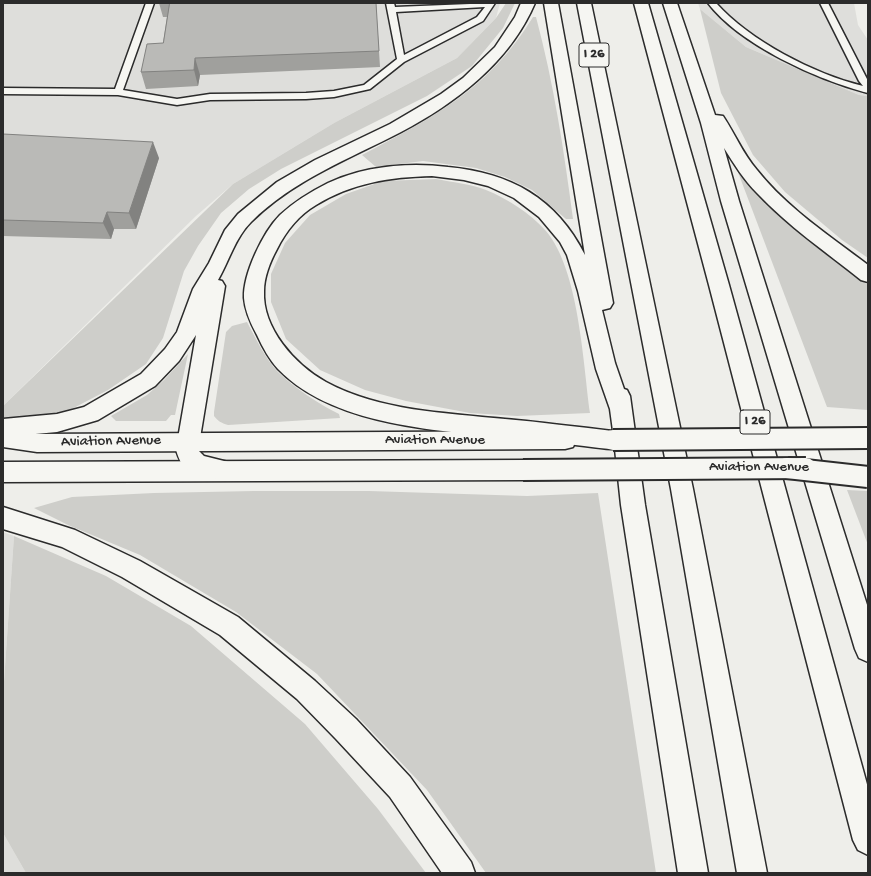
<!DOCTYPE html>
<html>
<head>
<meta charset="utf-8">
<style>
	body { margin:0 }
	#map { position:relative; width:871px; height:876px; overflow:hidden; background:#eeeeea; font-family:"Gochi Hand",sans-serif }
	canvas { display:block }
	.frame { position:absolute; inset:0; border:4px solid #2b2b2b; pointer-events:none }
</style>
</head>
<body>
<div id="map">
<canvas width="871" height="876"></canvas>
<div class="frame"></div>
</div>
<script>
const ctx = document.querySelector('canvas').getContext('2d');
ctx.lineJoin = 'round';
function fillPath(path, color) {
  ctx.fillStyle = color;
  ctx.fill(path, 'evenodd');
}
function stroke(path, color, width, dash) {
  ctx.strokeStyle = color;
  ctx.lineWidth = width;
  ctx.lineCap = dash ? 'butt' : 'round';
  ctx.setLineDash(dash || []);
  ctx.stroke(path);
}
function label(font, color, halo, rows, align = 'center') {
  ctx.font = font + ' "Gochi Hand",sans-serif';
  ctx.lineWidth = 3;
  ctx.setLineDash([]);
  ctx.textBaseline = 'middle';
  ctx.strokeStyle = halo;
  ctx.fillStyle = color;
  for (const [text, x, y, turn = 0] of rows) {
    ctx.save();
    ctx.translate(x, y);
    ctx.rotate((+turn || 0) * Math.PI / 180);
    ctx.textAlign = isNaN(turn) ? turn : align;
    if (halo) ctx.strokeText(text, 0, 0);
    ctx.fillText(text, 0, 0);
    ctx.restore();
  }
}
fillPath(new Path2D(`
	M3 3H500L496 18 457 58 334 123 233 184 196 216 3 406Z
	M698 3H854L858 25 868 40V96L859 95 746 47 700 9Z
	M3 532 14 536 3 696Z
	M3 833 26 873H3Z`), '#dededb');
fillPath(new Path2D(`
	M506 3H515L503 28 472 66 427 96 281 169 249 189 221 213 198 246 184 271 163 338 146 364 108 390 64 413 3 419V406L233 184 334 123 457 58 496 18Z
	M700 9 746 47 859 95 868 96V258L842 240 785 192 753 155 721 93Z
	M533 17H536C554 84 564 151 573 219H566L532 190 505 177 476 168 423 161 376 167 362 155C434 117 489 89 533 17Z
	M736 167C772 215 820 251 868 285V410L827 407Z
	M436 179C451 182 472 184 486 190 508 199 530 213 546 231 579 270 583 362 590 413L517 416 470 413 406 401 365 390 320 370 286 339 271 302V274L285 243 310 215 346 194 383 181Z
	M247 322C256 339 265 358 278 372 296 389 317 403 339 414L340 418 228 425C221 423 218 421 214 416V412L226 332 232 326Z
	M188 354 175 415H171L166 421H116L111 416 147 395 164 380Z
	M847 490 868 491V545Z
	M254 491H369L527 496 598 493 656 873H486L427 790 317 674 236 612 140 555 68 525 34 508 72 497 154 493Z
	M14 536 106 576 191 626 305 724 378 809 426 873H26L3 833V696Z`), '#cececa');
const service = new Path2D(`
	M146 3H154L123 90 177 99 210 94 306 93 334 91 364 85 397 59 386 3H394L395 7 495 3 483 21 404 62 370 89 334 97 306 99 210 100 177 105 118 95 3 94V88L115 89ZM485 7 477 17 404 55 396 12Z
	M708 3H716C750 41 814 74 863 86L859 81 820 3H828L868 81V93C818 80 740 45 708 3Z`);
const tertiary = new Path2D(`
	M3 429 37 434 565 431 573 433 576 440 573 447 565 449 37 452 3 447Z
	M523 460 531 463 534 470 531 477 523 480 3 482V462Z`);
const motorway = new Path2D(`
	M521 3H535C510 62 456 103 401 132 349 159 293 180 251 222 235 238 229 261 218 280L222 281 225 286 198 450 204 456 236 464 239 471 236 478C224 482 194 477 185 467 180 463 178 456 176 450L196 335 179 361 155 386 98 420 57 432 3 437V419L57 414 84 407 141 374 165 349 177 332 193 289 209 263 225 230 238 214 277 182 315 160 390 124 441 94 463 78 495 47 515 17Z
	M544 3H558L613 303 610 308 602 310 615 363 624 389 627 390 630 396 645 505 708 873H678L621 505 615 449C605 449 594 447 584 446 567 444 549 442 532 440 452 431 337 430 278 369 269 359 263 348 257 335 251 324 245 311 244 298 243 274 263 232 280 215 294 202 310 192 328 183 364 166 409 162 448 167 511 173 556 198 585 255ZM432 176 464 180 488 186 514 198 539 217 560 242 567 255 578 291 596 369 610 409 613 431C577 427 541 422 505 419 445 413 380 411 326 382 295 365 262 328 264 291 264 277 270 262 277 249 286 231 299 215 316 205 352 183 390 177 432 176Z
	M577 3H591L693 489 767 873H737L671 489Z
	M634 3H648L729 285 868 788V855L858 850 853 840 709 285Z
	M663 3H677L715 115 723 116C735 134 743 154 757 170 787 208 830 236 868 265V282L861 280C826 252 788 226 757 193 744 180 734 164 724 148L739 201 868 608V662L859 658 855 649 721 201 701 123Z
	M3 507 75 530 140 561 238 617 315 681 356 719 410 777 471 862 475 873H442L390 797 336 739 297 699 220 635 122 577 62 547 3 529Z`);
stroke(service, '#2b2b2b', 3);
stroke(tertiary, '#2b2b2b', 3);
stroke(motorway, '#2b2b2b', 3);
fillPath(service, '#f6f6f2');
fillPath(tertiary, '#f6f6f2');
fillPath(motorway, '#f6f6f2');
const tertiaryBridge = new Path2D(`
	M613 440 868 438
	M523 470 806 468`);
const motorwayBridge = new Path2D(`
	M787 468 868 477`);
stroke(tertiaryBridge, '#2b2b2b', 24, []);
stroke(motorwayBridge, '#2b2b2b', 24, []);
stroke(tertiaryBridge, '#f6f6f2', 20);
stroke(motorwayBridge, '#f6f6f2', 20);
fillPath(new Path2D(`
	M159 3H376L380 67 200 75 198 86 146 89 141 72 163 43 167 17H163Z
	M3 134 159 158 136 229H114L111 239 3 236Z`), '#a0a09d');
fillPath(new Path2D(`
	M195 58 200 75 198 86 194 70Z
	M153 142 159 158 136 229 129 213Z
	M107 212 114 229 111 239 103 223Z`), '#828280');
const building = new Path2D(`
	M170 3H376L379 51 195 58 194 70 141 72 147 44 163 43Z
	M3 134 153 142 129 213 107 212 103 223 3 220Z`);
fillPath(building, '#babab7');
stroke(building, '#828280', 1);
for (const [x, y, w] of [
	[594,55,30],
	[755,422,30]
]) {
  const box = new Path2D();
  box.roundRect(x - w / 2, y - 12, w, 24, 3);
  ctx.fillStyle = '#f6f6f2';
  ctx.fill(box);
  stroke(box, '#2b2b2b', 1);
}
label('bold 14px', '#2b2b2b', null, [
	["I 26",594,55],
	["I 26",755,422]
]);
label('15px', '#2b2b2b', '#f6f6f2', [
	["Aviation Avenue",435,441],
	["Aviation Avenue",111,442,-1],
	["Aviation Avenue",759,468]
]);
</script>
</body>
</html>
